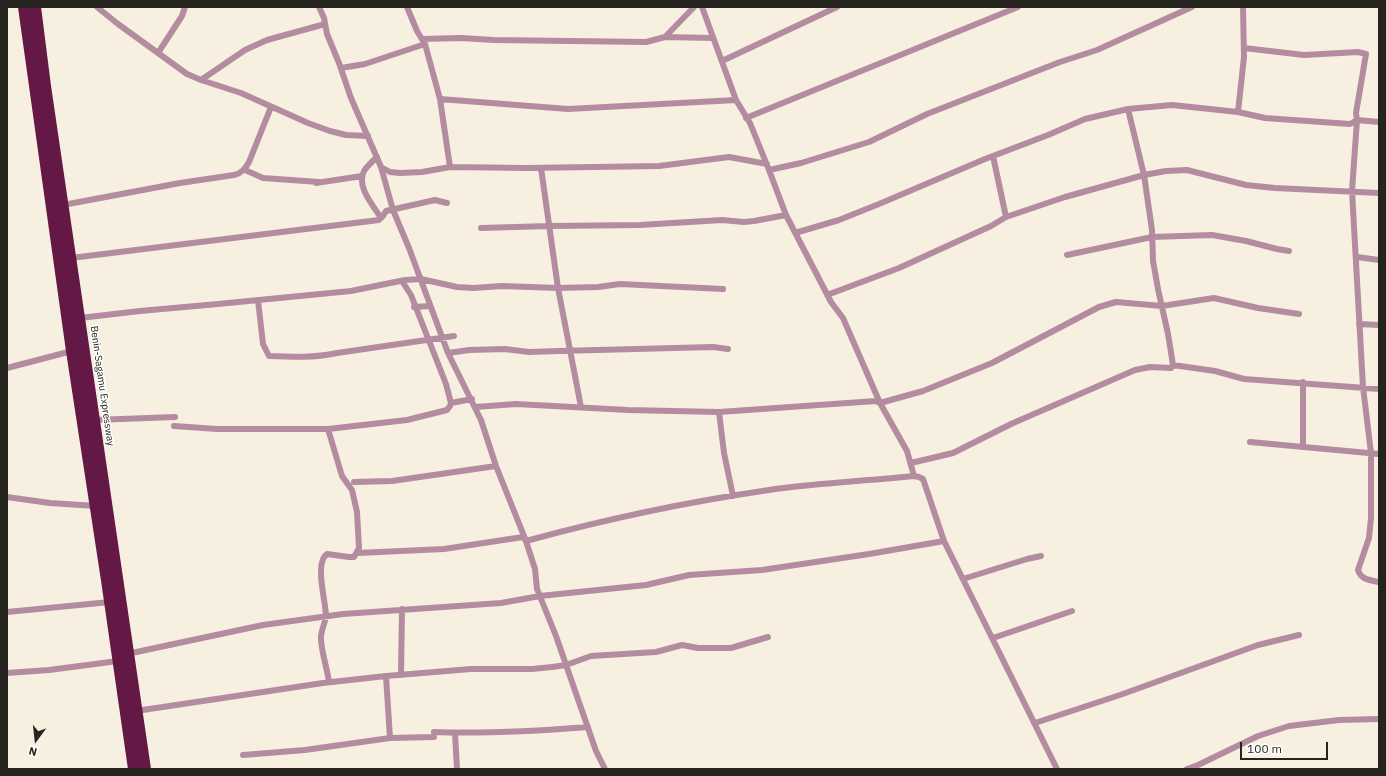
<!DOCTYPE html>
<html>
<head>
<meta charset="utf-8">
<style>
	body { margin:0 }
	#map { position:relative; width:1386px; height:776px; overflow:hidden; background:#f7efe0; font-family:"IBM Plex Sans",sans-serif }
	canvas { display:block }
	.frame { position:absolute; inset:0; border:8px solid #26241e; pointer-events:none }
	.north { position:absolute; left:16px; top:720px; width:40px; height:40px; -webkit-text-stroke:3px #fff; paint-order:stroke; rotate:195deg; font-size:11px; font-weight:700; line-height:16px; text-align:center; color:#26241e }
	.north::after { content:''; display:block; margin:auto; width:14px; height:18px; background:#26241e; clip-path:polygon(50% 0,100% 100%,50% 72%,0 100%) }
	.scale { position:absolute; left:1240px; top:742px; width:88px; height:18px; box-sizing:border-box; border:2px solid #26241e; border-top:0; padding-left:5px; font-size:12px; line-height:14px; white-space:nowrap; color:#26241e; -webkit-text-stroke:3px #fff; paint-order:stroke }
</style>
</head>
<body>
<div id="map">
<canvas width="1386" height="776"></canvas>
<div class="frame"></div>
<div class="north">N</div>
<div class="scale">100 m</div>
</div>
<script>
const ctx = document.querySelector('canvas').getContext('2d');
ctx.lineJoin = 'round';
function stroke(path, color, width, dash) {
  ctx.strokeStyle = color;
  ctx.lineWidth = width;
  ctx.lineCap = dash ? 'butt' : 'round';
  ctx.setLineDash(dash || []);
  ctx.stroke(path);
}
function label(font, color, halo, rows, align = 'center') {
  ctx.font = font + ' "IBM Plex Sans",sans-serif';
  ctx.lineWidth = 3;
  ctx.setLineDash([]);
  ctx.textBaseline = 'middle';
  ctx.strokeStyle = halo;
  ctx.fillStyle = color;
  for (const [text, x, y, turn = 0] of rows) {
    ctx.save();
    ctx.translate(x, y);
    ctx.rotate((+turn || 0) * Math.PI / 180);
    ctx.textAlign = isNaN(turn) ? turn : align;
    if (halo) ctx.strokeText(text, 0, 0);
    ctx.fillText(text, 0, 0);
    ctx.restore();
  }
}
stroke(new Path2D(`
	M97 7 118 24 187 74 201 80 241 93 308 123 330 131 346 135 368 136
	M319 7 324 18 327 34 339 63 351 98 381 167 393 210 409 248 448 353 481 420 496 466 526 541 535 569 537 589 556 636 596 751 605 769
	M407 7 417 31 425 44 440 99 450 167
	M702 7 736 100 750 123 769 170 786 215 831 302 843 318 880 403 907 451 914 476
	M665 37 694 7
	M422 39 461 38 494 40 646 42 665 37 713 38
	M1244 48 1304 55 1358 52 1366 54 1356 113 1357 120 1379 122
	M158 53 182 16 185 7
	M722 61 837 7
	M341 68 365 64 425 44
	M201 80 245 50 267 40 325 24
	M440 99 568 109 736 100
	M1128 109 1144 175 1166 171 1187 170 1246 185 1275 188 1379 193
	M1238 112 1265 118 1350 124 1357 120 1352 191 1363 387 1371 453V518L1369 538 1358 570C1361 580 1370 580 1379 582
	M746 118 1018 7
	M377 157C373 161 367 166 364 171 356 187 373 205 381 218
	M381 167 390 172 400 173 422 172 450 167 527 168 659 166 729 157 767 164
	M541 168 558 288 581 407
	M245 170 263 178 319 182
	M769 170 801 163 869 142 927 114 1060 62 1097 50 1192 7
	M316 183 362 176
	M63 205 180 183 234 175C242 173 245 169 249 162L271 107
	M481 228 549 226 640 225 722 220 744 222 754 221 786 215
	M795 233 839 220 879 204 985 159 1048 135 1085 119 1128 109 1172 105 1238 112 1244 57 1243 7
	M1067 255 1152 237 1212 235 1246 241 1277 249 1289 251
	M1357 257 1379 260
	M71 258 379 220 383 216 386 211 435 200 447 203
	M827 295 899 268 991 226 1006 217
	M258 300 263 344 269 356C292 357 314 358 337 353L454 336
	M414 307 430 306
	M80 318 140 311 218 304 351 291 405 280 421 279 457 287 473 288 502 286 558 288 598 287 620 284 723 289
	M1359 324 1379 325
	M448 353 469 350 505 349 529 352 559 351 713 347 728 349
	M1173 365 1215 371 1244 379 1379 389
	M7 368 72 351
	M1303 382V446
	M451 403 472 399
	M475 407 516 404 628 410 719 412 876 401 880 403 923 391 992 363 1099 307 1116 302 1162 306 1214 298 1258 308 1299 314
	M719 412 724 453 733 496
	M94 420 175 417
	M174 426 217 429H328
	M1250 442 1379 454
	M911 463 953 453 1011 424 1135 370 1150 367 1171 368 1173 365 1168 334 1158 289 1153 261 1152 230 1144 175 1065 197 1006 217 993 156
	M354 482 392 481 496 466
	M7 497 50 503 96 506
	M944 541 1057 769
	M963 579 1027 559 1041 556
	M7 612 110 602
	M993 638 1072 611
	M127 654 263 625 343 614 501 603 540 596 646 585 689 575 762 570 869 554 944 541 923 479 919 477 914 476C866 481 817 483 769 490 687 502 606 519 526 541L523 537 444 549 357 553
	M7 673 49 670 118 661
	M401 675 402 609
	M386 676 390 738
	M329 682C327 668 322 654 321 640 320 632 325 624 326 616 326 602 314 563 327 554L349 557H354L359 548 357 512 352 490 342 476 328 429 407 420 447 410 450 406 451 403 446 384 411 295 402 281
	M136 711 323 683 386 676 471 669H532L552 667 566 665 591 656 656 652 682 645 698 648H731L768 637
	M1035 723 1120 695 1258 645 1299 635
	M434 732C485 734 537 731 588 727
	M455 733 457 769
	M243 755 305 750 390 738 434 737
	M1187 769 1198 765 1258 736 1289 726 1339 720 1379 719`), '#b38c9f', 6);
stroke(new Path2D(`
	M24 7 72 351 107 580 134 769
	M35 7 45 86 145 769`), '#641846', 12);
label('10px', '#26241e', '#fff', [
	["Benin-Sagamu Expressway",102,386,82]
]);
</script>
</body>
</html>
